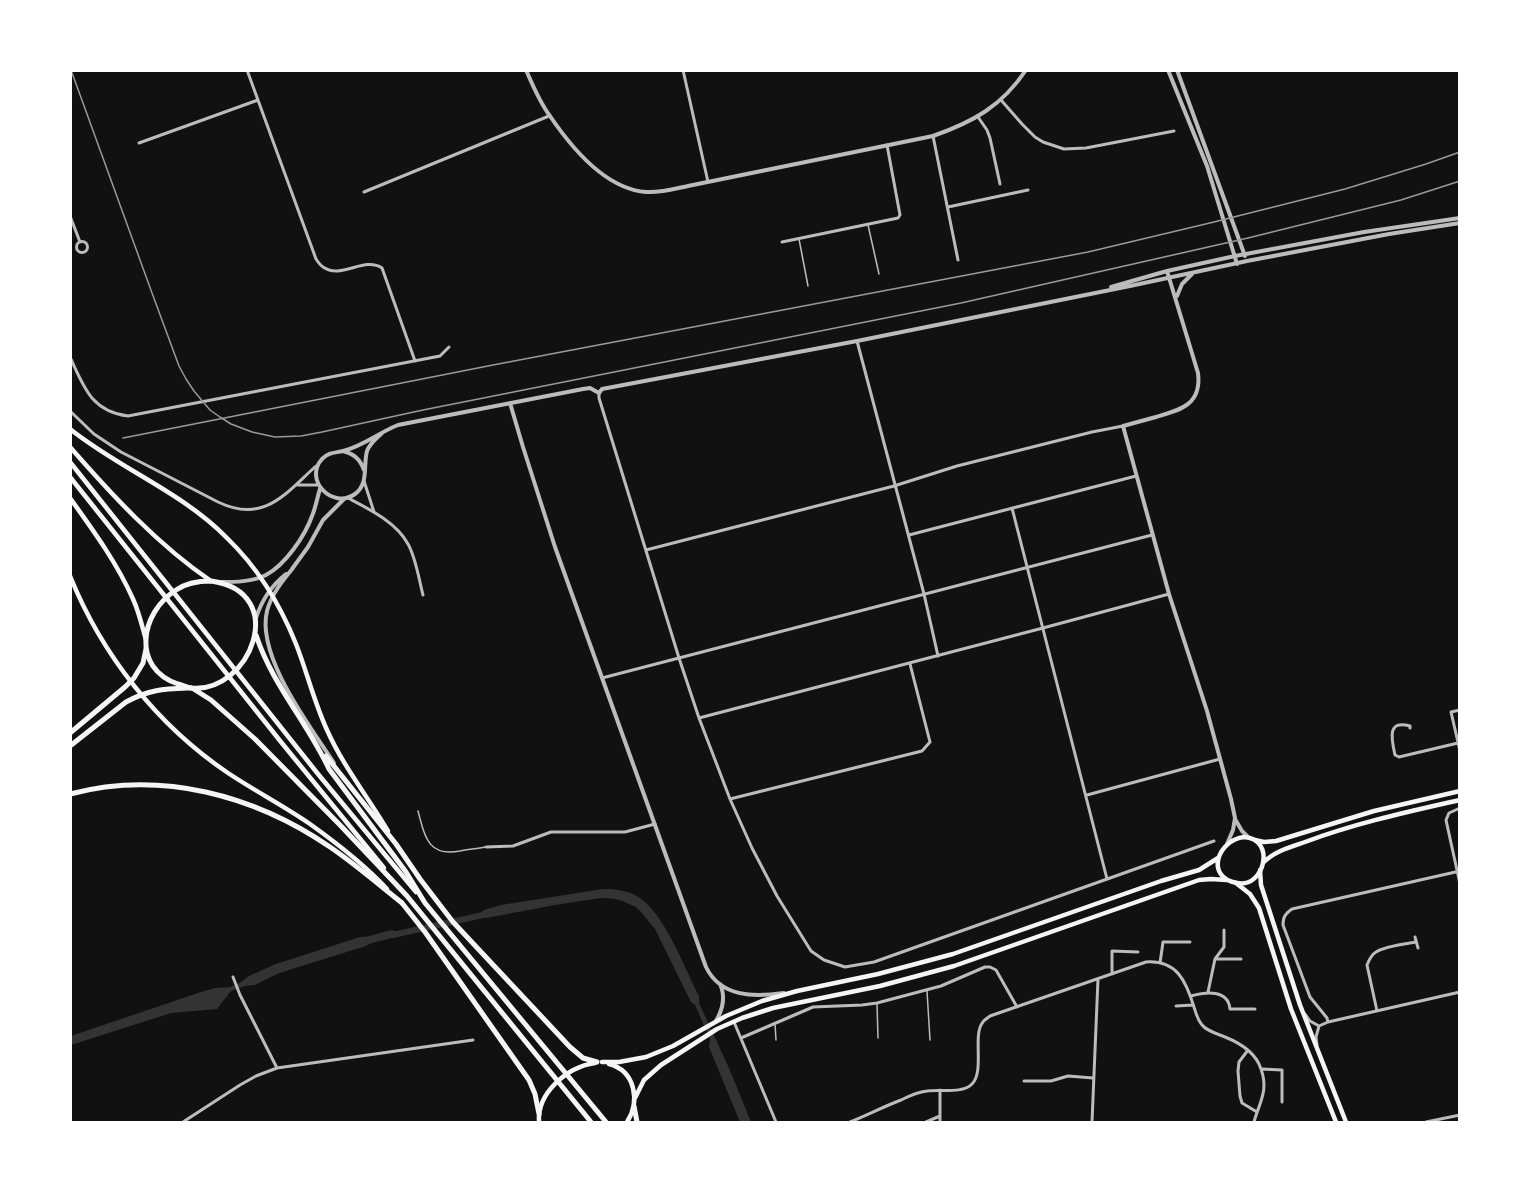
<!DOCTYPE html>
<html>
<head>
<meta charset="utf-8">
<style>
	body { margin:0 }
	#map { position:relative; width:1530px; height:1193px; overflow:hidden; background:#111; font-family:"Nunito Sans",sans-serif }
	canvas { display:block }
	.frame { position:absolute; inset:0; border:72px solid #fff; pointer-events:none }
</style>
</head>
<body>
<div id="map">
<canvas width="1530" height="1193"></canvas>
<div class="frame"></div>
</div>
<script>
const ctx = document.querySelector('canvas').getContext('2d');
ctx.lineJoin = 'round';
function fillPath(path, color) {
  ctx.fillStyle = color;
  ctx.fill(path, 'evenodd');
}
function stroke(path, color, width, dash) {
  ctx.strokeStyle = color;
  ctx.lineWidth = width;
  ctx.lineCap = dash ? 'butt' : 'round';
  ctx.setLineDash(dash || []);
  ctx.stroke(path);
}
fillPath(new Path2D(`
	M603 889C618 889 631 891 643 900 668 922 684 967 699 996V1003L729 1068 751 1122H740L709 1047 710 1039 695 1005 691 1002 688 996 655 929 641 912 636 907 622 901 615 899 601 898 555 905 486 918 477 916 484 910 501 905Z
	M392 930 400 933C389 942 377 939 366 946L292 969 277 974 255 985 245 986 231 991 217 1009 171 1013 71 1045V1036L201 992 215 988 231 987 241 982 249 976 276 964 360 937C373 937 380 932 392 930Z`), '#333');
stroke(new Path2D(`
	M393 935 483 915`), '#333', 6);
stroke(new Path2D(`
	M868 225 879 274
	M799 239 808 286
	M418 811C425 837 428 857 460 851 468 849 477 849 485 847
	M927 991 930 1040
	M877 1004 878 1038
	M775 1024 776 1040`), '#bcbcbc', 1.5);
stroke(new Path2D(`
	M247 70 316 259C318 262 320 265 323 267 341 280 364 256 382 268L415 361
	M683 70 708 182
	M1001 100 1022 124 1035 137 1043 142 1064 149 1086 148 1174 131
	M978 117 987 130 990 138 1000 184
	M933 136 958 260
	M139 143 258 100
	M364 192 549 116
	M948 207 1028 190
	M70 216 80 242
	M76.5 247a5.5 5.5 0 1 1 11 0a5.5 5.5 0 1 1-11 0Z
	M782 242 898 218 900 215 887 145
	M857 341 924 594 938 656
	M70 357C84 387 91 411 128 416L440 356 449 347
	M599 393V398L679 658 699 718 730 799 752 848 777 896 811 951 824 960 845 967 874 962 1214 841
	M70 411 94 434 121 452 218 502C264 524 285 494 316 466
	M364 481 374 512
	M297 485H319
	M348 498C369 509 396 522 408 544 416 558 419 580 423 595
	M1012 508 1107 879
	M909 535 1136 476
	M646 550 894 486 957 466 1092 432 1123 426
	M602 678 1152 535
	M1460 710 1451 712 1460 751
	M699 718 1043 628 1169 594
	M1410 728V726C1386 719 1392 741 1395 755L1399 757 1458 743
	M1087 795 1220 759
	M730 799 922 751 930 742 910 664
	M1460 808 1449 813 1446 820 1460 884
	M486 847 513 846 551 832H625L655 824
	M1415 937 1418 948
	M1215 959H1241
	M1160 963 1163 942H1190
	M1112 974V951L1138 952
	M233 977 240 995 277 1068
	M1208 992 1215 959 1224 947V930
	M1191 996C1206 992 1228 989 1230 1009H1255
	M1176 1006 1193 1005
	M1377 1011 1367 965C1369 960 1371 955 1376 952 1385 946 1405 944 1416 942
	M1305 1014 1310 1021 1319 1026 1328 1022 1460 992
	M734 1022 776 1122
	M1328 1022 1327 1018 1310 997 1283 925C1283 917 1285 914 1292 909L1460 871
	M741 1038 813 1007 862 1005 877 1003 941 986 985 967H990L996 970 1017 1007
	M1317 1045 1316 1037 1319 1026
	M1248 1050 1239 1062 1238 1071 1240 1096 1242 1103 1257 1112
	M1262 1069 1282 1070V1102
	M1024 1081H1051L1068 1076 1093 1078
	M183 1122 240 1085 256 1076 277 1068 473 1040
	M850 1122C867 1115 883 1107 901 1100 909 1096 918 1092 927 1091 939 1089 963 1094 972 1084 985 1071 972 1034 983 1022 983 1021 989 1017 990 1016L1146 962C1177 960 1186 981 1194 1007 1196 1014 1198 1022 1204 1027 1210 1032 1218 1034 1225 1037 1240 1043 1256 1053 1261 1069 1269 1091 1259 1103 1254 1122
	M926 1122 940 1116
	M940 1122V1090
	M1092 1122 1098 979
	M1426 1122 1460 1115`), '#bcbcbc', 3);
stroke(new Path2D(`
	M526 70C533 86 540 103 550 116 571 147 606 189 646 192 660 193 674 189 688 186L933 136C973 122 1002 106 1026 70
	M1168 70 1207 166 1237 264
	M1177 70 1245 256
	M1167 271 1198 373C1202 405 1180 410 1156 417 1145 420 1134 423 1123 426L1169 594 1207 711 1231 799 1235 818 1233 830 1227 844
	M1111 287 1167 271 1235 256 1364 232 1460 218
	M1177 296 1182 284 1192 274
	M510 403 523 447 555 547 706 967C721 998 755 997 784 993
	M382 433C377 438 370 443 367 451 363 465 369 484 355 494 333 510 303 480 322 459 329 452 335 453 343 451 363 446 380 432 398 425L583 389 590 388 599 393 602 389 857 341 1130 286 1247 261 1389 234 1460 223
	M343 451C354 454 360 459 364 470
	M293 568C283 580 271 595 267 611 256 656 310 726 334 763
	M292 569 308 547 323 520 344 499
	M220 582C235 582 252 582 266 575 285 565 305 536 312 516 316 507 317 498 320 489
	M256 618C262 599 271 586 286 574
	M1235 819 1242 831 1248 837
	M716 1021C723 1009 726 997 720 984`), '#bcbcbc', 4);
stroke(new Path2D(`
	M1260 870 1261 885 1300 1005 1346 1122
	M1236 883 1250 894 1259 908 1291 1009 1336 1122`), '#f5f5f5', 4.5);
stroke(new Path2D(`
	M70 429C120 469 182 492 227 538 258 568 280 604 296 644 307 672 314 702 327 730 343 766 368 797 388 831
	M70 447C112 495 158 545 211 581
	M70 462 318 774 416 892
	M70 477 281 742 384 868
	M70 498C93 530 117 563 133 599 139 612 142 626 146 640
	M70 576C102 655 157 725 228 773 255 791 284 806 310 824 338 844 364 864 387 889
	M1244 837C1277 839 1264 889 1237 883 1204 877 1218 840 1244 837Z
	M1255 840 1264 842 1276 841 1374 811 1460 791
	M1264 862C1275 851 1291 847 1305 842 1356 823 1407 812 1460 800
	M602 1062H619L646 1057 673 1046 726 1016 762 1001 797 991 878 974 953 954 1161 881 1199 870 1218 858
	M609 1064C636 1071 640 1102 627 1122
	M635 1098 644 1080 661 1065 717 1029 742 1018 773 1008 880 986 954 966 1199 880 1211 879 1226 880
	M539 1122C537 1093 567 1067 595 1063`), '#f5f5f5', 4.5);
stroke(new Path2D(`
	M211 581C291 592 250 694 191 688 187 687 182 685 178 684 131 668 140 613 176 590 186 583 199 581 211 581Z
	M256 635C272 684 307 722 329 769L406 872 425 903 606 1122
	M192 688 211 700 255 739 340 825 407 896 591 1122
	M326 756 396 844 420 879 453 922 570 1047 583 1058 597 1062
	M402 903 425 932 529 1080 535 1094 539 1114
	M634 1106 637 1122`), '#f5f5f5', 5);
stroke(new Path2D(`
	M70 733 125 687 134 678 143 663 146 649
	M70 746 126 702C150 689 164 689 191 688
	M70 794C161 770 254 795 330 847 355 864 378 884 402 903`), '#f5f5f5', 5);
stroke(new Path2D(`
	M71 70 152 293 179 366 186 379 194 391 210 410 220 417 231 424 252 432 275 437 301 436 322 432 423 410 961 303 1248 238 1401 200 1460 181`), '#9a9a9a', 1.5);
stroke(new Path2D(`
	M123 438 493 365 1088 252 1214 222 1345 189 1426 164 1460 152`), '#9a9a9a', 1.5);
</script>
</body>
</html>
